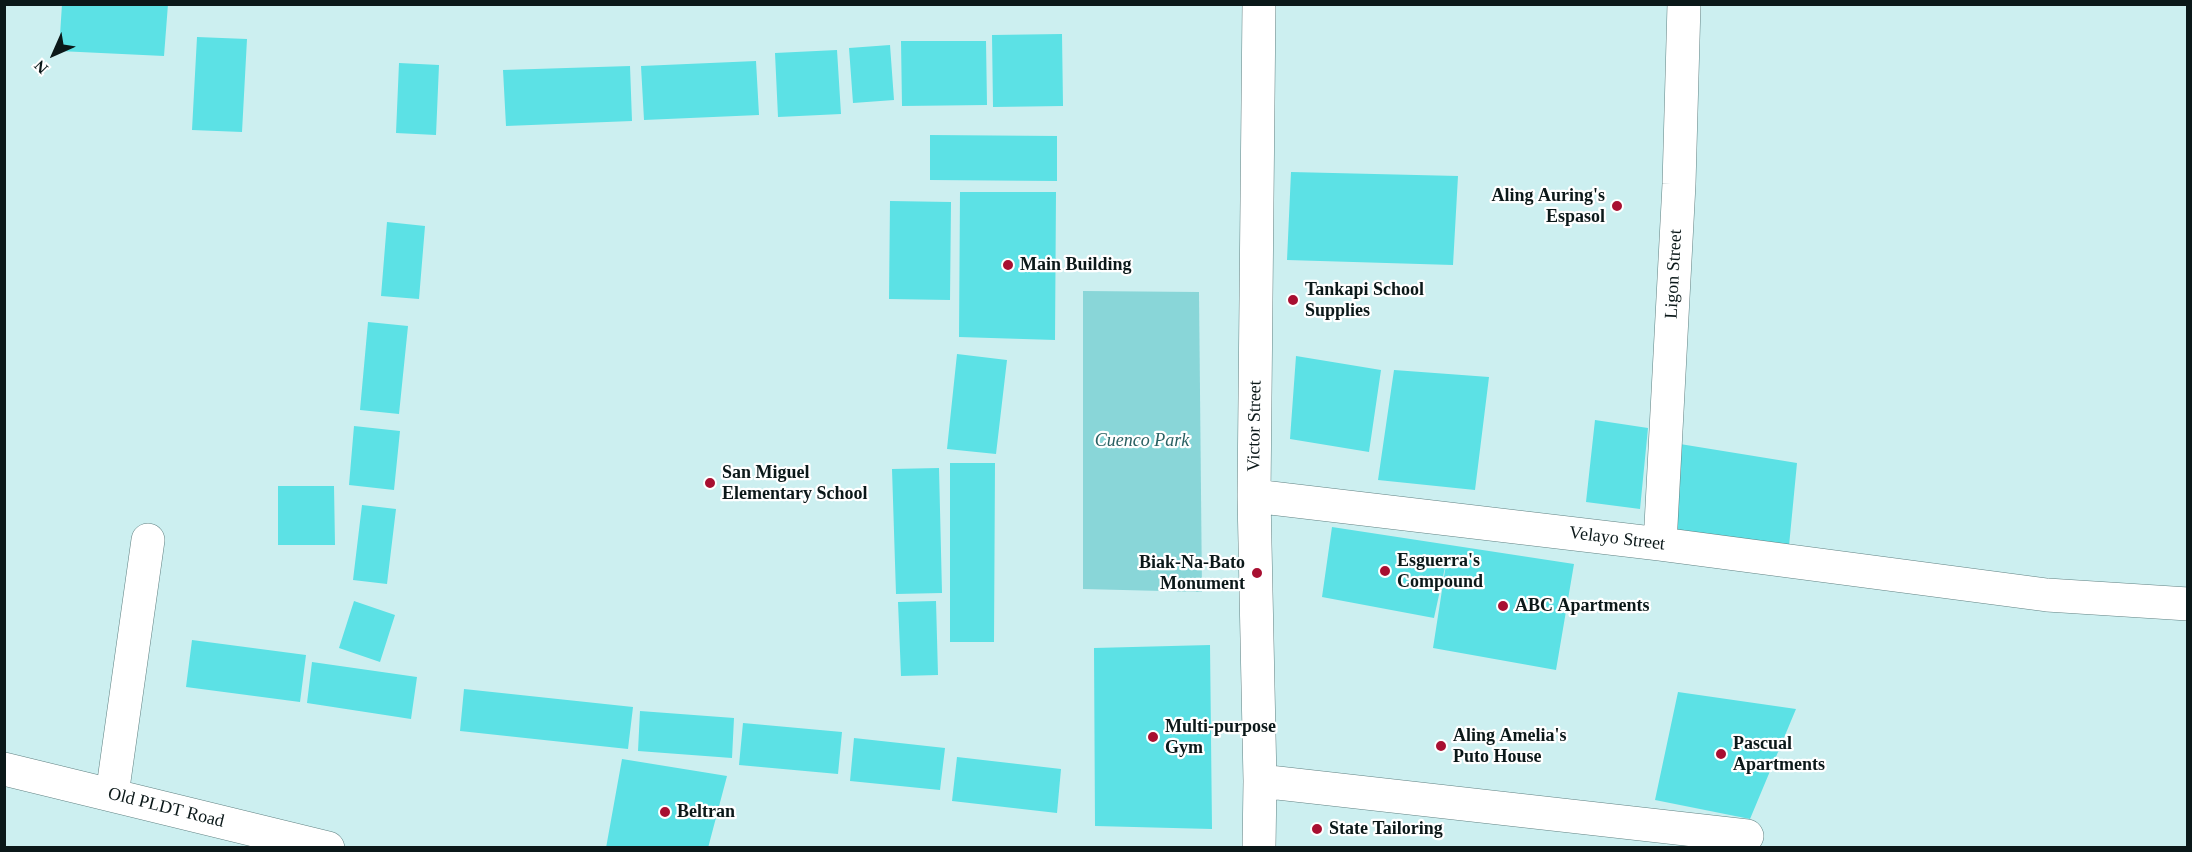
<!DOCTYPE html>
<html>
<head>
<meta charset="utf-8">
<style>
	body { margin:0 }
	#map { position:relative; width:2192px; height:852px; overflow:hidden; background:#cceff0; font-family:"Times New Roman",serif }
	canvas { display:block }
	.frame { position:absolute; inset:0; border:6px solid #0b1819; pointer-events:none }
	.north { position:absolute; left:24px; top:24px; width:60px; height:60px; -webkit-text-stroke:4px #fff; paint-order:stroke; rotate:225deg; font-size:16px; font-weight:700; line-height:24px; text-align:center; color:#0b1819 }
	.north::after { content:''; display:block; margin:auto; width:21px; height:27px; background:#0b1819; clip-path:polygon(50% 0,100% 100%,50% 72%,0 100%) }
</style>
</head>
<body>
<div id="map">
<canvas width="2192" height="852"></canvas>
<div class="frame"></div>
<div class="north">N</div>
</div>
<script>
const ctx = document.querySelector('canvas').getContext('2d');
ctx.lineJoin = 'round';
function fillPath(path, color) {
  ctx.fillStyle = color;
  ctx.fill(path, 'evenodd');
}
function stroke(path, color, width, dash) {
  ctx.strokeStyle = color;
  ctx.lineWidth = width;
  ctx.lineCap = dash ? 'butt' : 'round';
  ctx.setLineDash(dash || []);
  ctx.stroke(path);
}
function label(font, color, halo, rows, align = 'center') {
  ctx.font = font + ' "Times New Roman",serif';
  ctx.lineWidth = 4.5;
  ctx.setLineDash([]);
  ctx.textBaseline = 'middle';
  ctx.strokeStyle = halo;
  ctx.fillStyle = color;
  for (const [text, x, y, turn = 0] of rows) {
    ctx.save();
    ctx.translate(x, y);
    ctx.rotate((+turn || 0) * Math.PI / 180);
    ctx.textAlign = isNaN(turn) ? turn : align;
    if (halo) ctx.strokeText(text, 0, 0);
    ctx.fillText(text, 0, 0);
    ctx.restore();
  }
}
fillPath(new Path2D(`
	M1083 291 1199 292 1202 592 1083 589Z`), '#89d6d8');
fillPath(new Path2D(`
	M62 4H168L164 56 59 51Z
	M1062 34 1063 106 993 107 992 35Z
	M197 37 247 39 242 132 192 130Z
	M901 41H986L987 105 902 106Z
	M890 45 894 100 853 103 849 48Z
	M837 50 841 114 778 117 775 53Z
	M756 61 759 115 644 120 641 66Z
	M399 63 439 65 436 135 396 133Z
	M630 66 632 121 506 126 503 70Z
	M930 135 1057 136V181L930 180Z
	M1291 172 1458 176 1453 265 1287 260Z
	M960 192H1056L1055 340 959 337Z
	M890 201 951 202 950 300 889 299Z
	M387 222 425 226 419 299 381 296Z
	M368 322 408 326 399 414 360 410Z
	M957 354 1007 360 996 454 947 449Z
	M1296 356 1381 370 1369 452 1290 439Z
	M1394 370 1489 377 1475 490 1378 480Z
	M1595 420 1648 428 1640 509 1586 502Z
	M354 426 400 431 394 490 349 485Z
	M1680 444 1797 463 1789 546 1674 530Z
	M950 463H995L994 642H950Z
	M939 468 942 593 896 594 892 469Z
	M278 486H334L335 545H278Z
	M362 505 396 509 387 584 353 580Z
	M1332 527 1574 564 1556 670 1433 648 1447 558 1434 618 1322 597Z
	M354 601 395 615 380 662 339 648Z
	M936 601 938 675 901 676 898 602Z
	M192 640 306 655 300 702 186 687Z
	M1210 645 1212 829 1095 826 1094 648Z
	M312 662 417 677 411 719 307 703Z
	M464 689 633 707 628 749 460 731Z
	M1678 692 1796 709 1750 819 1655 800Z
	M640 711 734 718 732 758 638 751Z
	M743 723 842 732 838 774 739 765Z
	M854 738 945 748 940 790 850 781Z
	M957 757 1061 769 1057 813 952 801Z
	M622 759 727 776 708 848H606Z`), '#5ce1e5');
const minor = new Path2D(`
	M1259 4 1254 496 1260 781 1259 848
	M1254 496 1660 544 2047 595 2188 604
	M1660 544 1679 184 1684 4
	M4 769 328 848
	M1260 781 1747 836
	M112 795 148 540`);
stroke(minor, '#618283', 34);
stroke(minor, '#fff', 33);
for (const [x, y, r, color] of [
	[1617,206,6,"#a80f31"],
	[1008,265,6,"#a80f31"],
	[1293,300,6,"#a80f31"],
	[710,483,6,"#a80f31"],
	[1385,571,6,"#a80f31"],
	[1257,573,6,"#a80f31"],
	[1503,606,6,"#a80f31"],
	[1153,737,6,"#a80f31"],
	[1441,746,6,"#a80f31"],
	[1721,754,6,"#a80f31"],
	[665,812,6,"#a80f31"],
	[1317,829,6,"#a80f31"]
]) {
  const dot = new Path2D();
  dot.arc(x, y, r, 0, 2 * Math.PI);
  ctx.fillStyle = color;
  ctx.fill(dot);
  stroke(dot, '#fff', 2);
}
label('bold 18px', '#0b1819', '#fff', [
	["Aling Auring's",1605,196,"right"],
	["Espasol",1605,217,"right"],
	["Main Building",1020,265],
	["Tankapi School",1305,290],
	["Supplies",1305,311],
	["San Miguel",722,473],
	["Elementary School",722,494],
	["Esguerra's",1397,561],
	["Compound",1397,582],
	["Biak-Na-Bato",1245,563,"right"],
	["Monument",1245,584,"right"],
	["ABC Apartments",1515,606],
	["Multi-purpose",1165,727],
	["Gym",1165,748],
	["Aling Amelia's",1453,736],
	["Puto House",1453,757],
	["Pascual",1733,744],
	["Apartments",1733,765],
	["Beltran",677,812],
	["State Tailoring",1329,829]
], 'left');
label('18px', '#0b1819', '#fff', [
	["Ligon Street",1674,274,-87],
	["Victor Street",1255,426,-89],
	["Velayo Street",1617,539,7],
	["Old PLDT Road",166,808,14]
]);
label('italic 18px', '#296062', '#fff', [
	["Cuenco Park",1142,441]
]);
</script>
</body>
</html>
